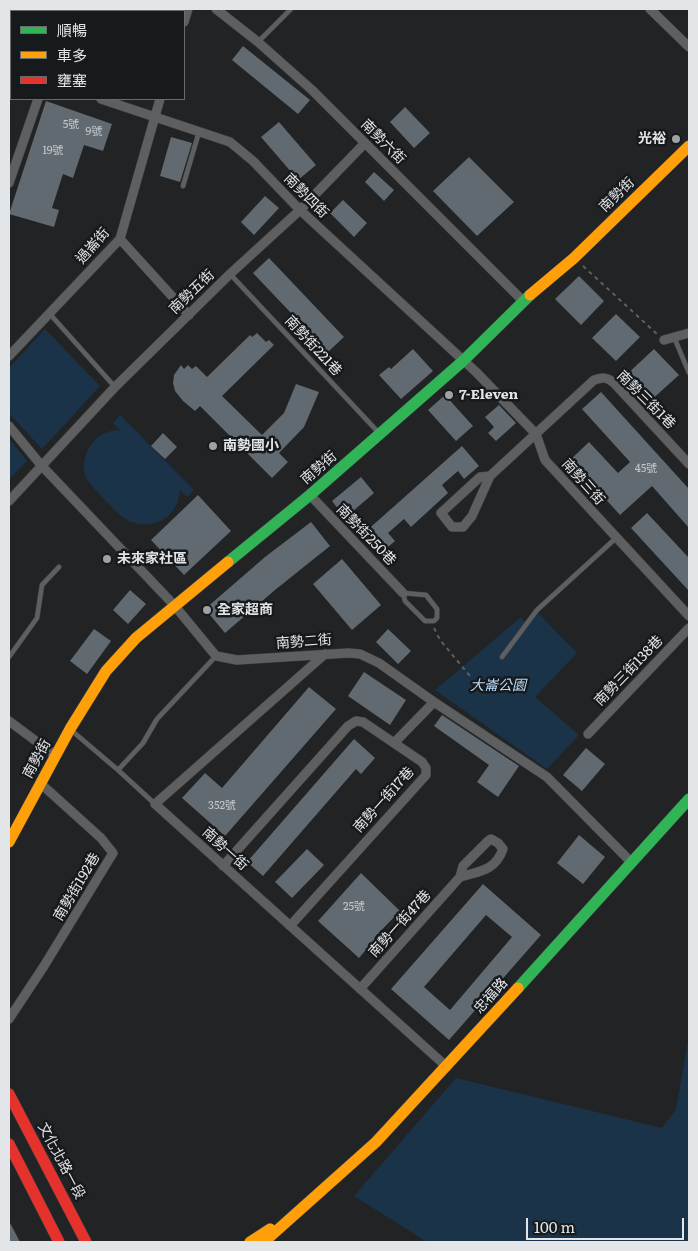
<!DOCTYPE html>
<html>
<head>
<meta charset="utf-8">
<style>
	body { margin:0 }
	#map { position:relative; width:698px; height:1251px; overflow:hidden; background:#212325; font-family:Literata,"Noto Sans TC",serif }
	canvas { display:block }
	.frame { position:absolute; inset:0; border:10px solid #e3e6e8; pointer-events:none }
	.legend { position:absolute; left:10px; top:10px; width:175px; height:90px; box-sizing:border-box; background:#171a1d; border:1px solid #696c6e; margin:0; padding:6px 9px; list-style:none; font-size:15px; color:#e3e6e8 }
	.legend li { display:flex; align-items:center; gap:10px; height:25px }
	.legend b { width:25px; border:1px solid #696c6e }
	.scale { position:absolute; left:526px; top:1218px; width:158px; height:22px; box-sizing:border-box; border:2px solid #e3e6e8; border-top:0; padding-left:6px; font-size:15px; line-height:18px; white-space:nowrap; color:#e3e6e8; -webkit-text-stroke:4px #171a1d; paint-order:stroke }
</style>
</head>
<body>
<div id="map">
<canvas width="698" height="1251"></canvas>
<div class="frame"></div>
<ul class="legend">
<li><b style="height:6px;background:#30b455"></b>順暢</li>
<li><b style="height:6px;background:#ff9f0a"></b>車多</li>
<li><b style="height:6px;background:#e5322d"></b>壅塞</li>
</ul>
<div class="scale">100 m</div>
</div>
<script>
const ctx = document.querySelector('canvas').getContext('2d');
ctx.lineJoin = 'round';
function fillPath(path, color) {
  ctx.fillStyle = color;
  ctx.fill(path, 'evenodd');
}
function stroke(path, color, width, dash) {
  ctx.strokeStyle = color;
  ctx.lineWidth = width;
  ctx.lineCap = dash ? 'butt' : 'round';
  ctx.setLineDash(dash || []);
  ctx.stroke(path);
}
function label(font, color, halo, rows, align = 'center') {
  ctx.font = font + ' Literata,"Noto Sans TC",serif';
  ctx.lineWidth = 5;
  ctx.setLineDash([]);
  ctx.textBaseline = 'middle';
  ctx.strokeStyle = halo;
  ctx.fillStyle = color;
  for (const [text, x, y, turn = 0] of rows) {
    ctx.save();
    ctx.translate(x, y);
    ctx.rotate((+turn || 0) * Math.PI / 180);
    ctx.textAlign = isNaN(turn) ? turn : align;
    if (halo) ctx.strokeText(text, 0, 0);
    ctx.fillText(text, 0, 0);
    ctx.restore();
  }
}
fillPath(new Path2D(`
	M45 329 100 386 42 449 9 413V368Z
	M120 415 194 490 187 497 180 490C179 501 175 510 167 517 161 521 156 523 149 524 127 527 115 510 101 496 96 490 88 483 85 475 81 460 90 438 105 433 110 431 115 430 120 430L113 423Z
	M9 439 27 461 9 479Z
	M539 614 577 653 535 697 579 735 547 769 435 690 521 617 527 624Z
	M689 1036V1242H427L354 1196 456 1078 662 1128 676 1109Z`), '#1b3348');
fillPath(new Path2D(`
	M243 46 310 100 298 114 232 60Z
	M46 101 112 124 103 151 84 145 73 178 63 174 52 208 59 210 54 227 9 214Z
	M405 107 430 133 414 148 390 122Z
	M279 122 316 165 298 180 261 137Z
	M171 137 192 143 180 182 160 176Z
	M469 157 514 202 477 236 433 191Z
	M374 172 394 190 384 201 365 182Z
	M265 196 279 208 254 235 241 222Z
	M343 200 367 223 354 237 330 213Z
	M269 258 344 337 328 352 253 273Z
	M579 276 604 301 581 325 555 299Z
	M616 314 640 337 616 361 592 338Z
	M257 333 266 342 269 340 274 345 222 396 262 435 284 413 296 384 319 392 304 427 279 453 288 462 272 478 200 406 195 411 183 401 175 391 173 383 174 375 181 365 184 369 188 365 192 369 196 366 207 377 250 335 252 337Z
	M413 349 433 371 401 399 379 375 389 367 391 369Z
	M654 349 679 375 648 403 624 377Z
	M601 392 689 489V528L652 486 620 515 590 482 588 484 568 462 589 442 618 473 630 462 582 409Z
	M445 395 473 426 456 441 428 410Z
	M499 405 516 423 496 441 488 433 494 427 485 417Z
	M163 433 177 447 165 459 151 446Z
	M462 446 479 466 464 479 458 471 442 485 448 493 411 527 404 519 388 533 395 541 381 553 364 533Z
	M361 477 374 493 345 518 332 501Z
	M198 495 231 531 184 575 151 540Z
	M647 513 689 558V591L631 528Z
	M311 522 330 546 275 590 225 633 205 609 265 557Z
	M342 559 381 605 352 630 313 584Z
	M130 590 146 604 128 624 113 610Z
	M94 629 111 641 87 674 70 661Z
	M388 629 411 651 398 664 376 642Z
	M364 672 406 700 390 725 348 696Z
	M309 687 336 709 225 836 182 798 205 773 222 788Z
	M442 715 519 766 498 797 477 782 489 765 434 726Z
	M354 739 375 758 361 774 356 769 263 876 247 862Z
	M586 748 605 764 582 791 563 775Z
	M579 835 605 857 583 884 557 863Z
	M307 849 324 865 292 898 275 882Z
	M361 873 400 911 374 938 375 939 359 958 318 921Z
	M483 884 541 935 449 1040 391 989ZM486 915 512 937 450 1010 424 987Z
	M9 1221 20 1242H9Z`), '#616971');
const lane = new Path2D(`
	M63 11V9
	M258 42 291 9
	M183 186 199 132
	M230 274 379 433
	M49 313 115 387
	M674 337 689 373
	M403 593 426 595 437 609V618L434 621H425L405 601Z
	M9 657 37 618 42 585 59 567
	M502 657 537 610 616 538
	M71 730 118 770 155 804
	M118 770 143 743 157 719 216 656`);
const street = new Path2D(`
	M216 9 258 42 312 90 523 301
	M650 9 689 47
	M184 22 188 9
	M9 69H11
	M101 99 230 142 253 161 300 210 476 372 536 434 545 460 689 616
	M9 183 38 99
	M120 239 189 315
	M664 340 689 333
	M9 356 120 239 160 99
	M9 426 41 465 174 605 216 656 237 660 348 653 360 654 379 663 434 702 547 777 632 863
	M490 476 472 516 463 527H452L441 513 480 477 490 476 594 380C603 377 607 377 614 383L689 464
	M310 495 403 593
	M9 501 115 387 230 274 300 210 365 143
	M325 654 155 804 447 1067
	M9 721 56 756
	M588 734 689 628
	M395 742 434 702
	M223 866 348 726 356 721 363 722 422 762 426 768V775L290 926
	M360 989 460 877 463 866 488 841 491 839 498 843 503 849C495 871 480 871 460 877
	M9 1019 44 966 113 853 101 838 40 783`);
const fast = new Path2D(`
	M228 562 310 495 463 361 530 295
	M518 988 689 799`);
const slow = new Path2D(`
	M530 295 574 258 689 146
	M9 842 70 729 106 671 136 638 228 562
	M250 1242 270 1229
	M264 1242 376 1142 518 988`);
const jam = new Path2D(`
	M9 1094 86 1242
	M9 1144 59 1242`);
stroke(lane, '#3e4042', 5.5);
stroke(street, '#3e4042', 10);
stroke(fast, '#3e4042', 12);
stroke(slow, '#3e4042', 12);
stroke(jam, '#3e4042', 12);
stroke(new Path2D(`
	M583 266 657 334
	M434 628 440 640 470 676`), '#5d5f61', 2, [4, 4]);
stroke(lane, '#5e5f61', 4.5);
stroke(street, '#5e5f61', 9);
stroke(fast, '#30b455', 11);
stroke(slow, '#ff9f0a', 11);
stroke(jam, '#e5322d', 11);
for (const [x, y, r, color] of [
	[676,139,5,"#9fa2a4"],
	[449,395,5,"#9fa2a4"],
	[213,446,5,"#9fa2a4"],
	[107,559,5,"#9fa2a4"],
	[207,610,5,"#9fa2a4"]
]) {
  const dot = new Path2D();
  dot.arc(x, y, r, 0, 2 * Math.PI);
  ctx.fillStyle = color;
  ctx.fill(dot);
  stroke(dot, '#171a1d', 2);
}
label('11px', '#c2c7ca', null, [
	["5號",71,125],
	["9號",94,132],
	["19號",53,151],
	["45號",646,469],
	["352號",222,806],
	["25號",354,907]
]);
label('bold 14px', '#e3e6e8', '#171a1d', [
	["光裕",666,139,"right"],
	["7-Eleven",459,395],
	["南勢國小",223,446],
	["未來家社區",117,559],
	["全家超商",217,610]
], 'left');
label('14px', '#e3e6e8', '#171a1d', [
	["南勢六街",383,142,45],
	["南勢街",617,195,-44],
	["南勢四街",306,196,45],
	["過崙街",93,246,-49],
	["南勢五街",192,292,-44],
	["南勢街221巷",313,346,47],
	["南勢三街1巷",646,400,45],
	["南勢街",319,468,-41],
	["南勢三街",583,482,48],
	["南勢街250巷",366,535,46],
	["南勢二街",304,642,-4],
	["南勢三街138巷",629,671,-46],
	["南勢街",37,759,-61],
	["南勢一街17巷",384,800,-48],
	["南勢一街",225,849,42],
	["南勢街192巷",77,887,-59],
	["南勢一街47巷",400,924,-48],
	["忠福路",491,996,-48],
	["文化北路一段",61,1161,62]
]);
label('italic 14px', '#b8dafb', '#171a1d', [
	["大崙公園",498,686]
]);
</script>
</body>
</html>
